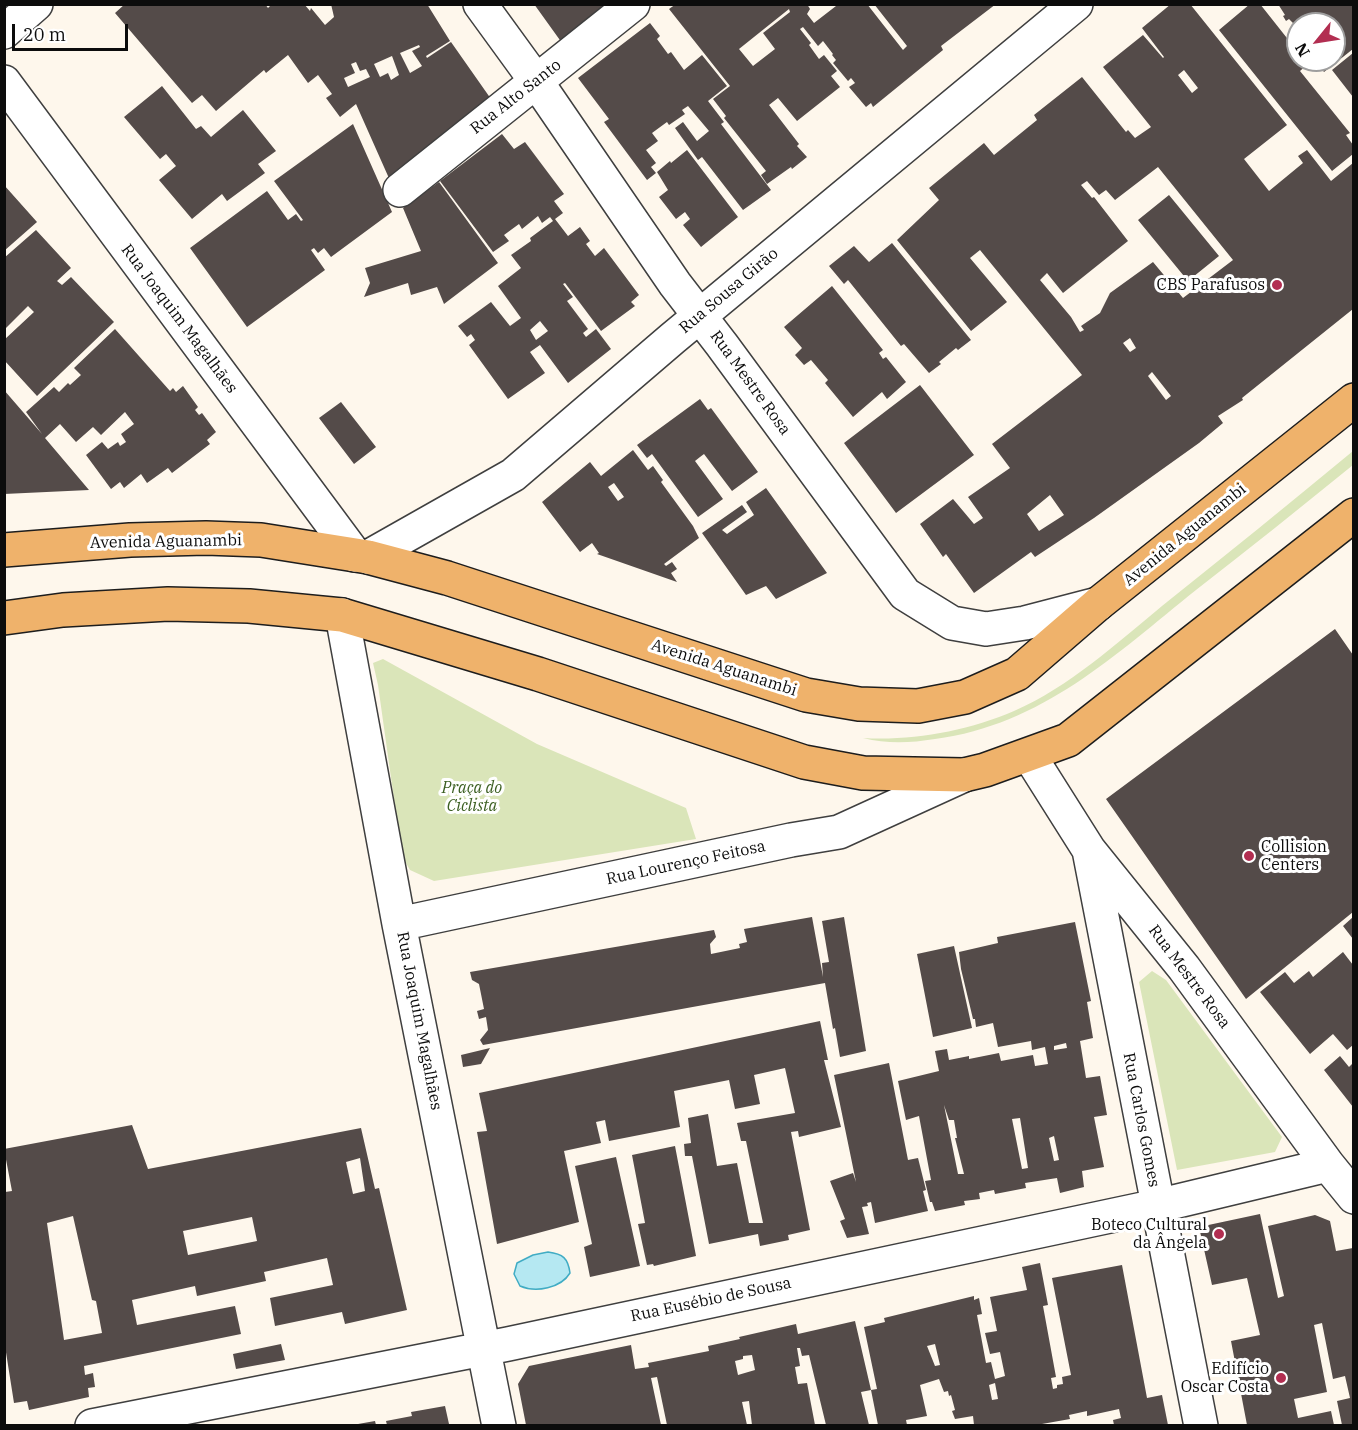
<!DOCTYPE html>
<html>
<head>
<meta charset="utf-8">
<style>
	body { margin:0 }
	#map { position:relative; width:1358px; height:1430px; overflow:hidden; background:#fef7ec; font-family:"IBM Plex Serif",serif }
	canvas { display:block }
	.frame { position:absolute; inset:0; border:6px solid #0c0c0c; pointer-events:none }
	.north { position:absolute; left:1286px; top:12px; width:60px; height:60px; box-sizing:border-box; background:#fff; border:2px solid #9e9e9e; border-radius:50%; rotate:240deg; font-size:16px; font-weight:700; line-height:24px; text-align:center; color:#0c0c0c }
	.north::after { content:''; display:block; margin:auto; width:21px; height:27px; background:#b22e51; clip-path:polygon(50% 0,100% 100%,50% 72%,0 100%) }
	.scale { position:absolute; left:12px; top:24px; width:116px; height:27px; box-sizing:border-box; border:3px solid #0c0c0c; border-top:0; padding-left:8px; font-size:18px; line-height:21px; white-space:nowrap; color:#0c0c0c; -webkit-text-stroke:4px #fff; paint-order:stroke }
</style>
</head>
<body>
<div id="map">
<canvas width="1358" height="1430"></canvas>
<div class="frame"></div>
<div class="north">N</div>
<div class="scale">20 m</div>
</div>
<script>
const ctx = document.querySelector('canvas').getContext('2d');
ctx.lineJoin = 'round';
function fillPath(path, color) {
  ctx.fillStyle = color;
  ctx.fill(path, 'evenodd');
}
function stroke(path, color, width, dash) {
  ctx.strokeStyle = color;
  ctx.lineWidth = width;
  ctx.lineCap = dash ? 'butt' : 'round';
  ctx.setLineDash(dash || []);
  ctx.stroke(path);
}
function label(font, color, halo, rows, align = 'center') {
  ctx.font = font + ' "IBM Plex Serif",serif';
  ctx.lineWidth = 6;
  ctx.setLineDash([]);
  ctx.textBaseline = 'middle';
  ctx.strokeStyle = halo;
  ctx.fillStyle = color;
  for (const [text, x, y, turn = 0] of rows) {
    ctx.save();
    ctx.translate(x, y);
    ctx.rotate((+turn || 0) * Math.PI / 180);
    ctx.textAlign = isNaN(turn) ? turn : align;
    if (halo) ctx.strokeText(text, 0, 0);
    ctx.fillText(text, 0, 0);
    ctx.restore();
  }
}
fillPath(new Path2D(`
	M1353 451V465C1301 507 1249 549 1196 590 1115 655 1042 725 935 739 910 743 887 744 863 738 912 741 968 731 1014 711 1069 687 1116 644 1162 606 1226 555 1290 503 1353 451Z
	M383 659 537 744 686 808 696 839 434 881 410 870 402 856 378 685 373 663Z
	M1152 971 1166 980 1282 1137 1275 1152 1177 1170 1139 982Z`), '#dae5b9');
const water = new Path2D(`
	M548 1252C563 1254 568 1258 570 1273 561 1288 536 1293 520 1286L514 1274 517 1263 533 1255Z`);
fillPath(water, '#b5e8f2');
stroke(water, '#41acc4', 1.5);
fillPath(new Path2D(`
	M125 4H265L268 8 272 4H304L310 11 311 8 325 25 334 17 331 4H427L450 41 426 56 427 58 451 42 491 99 392 185 356 104 340 117 326 98 332 94 318 75 308 83 288 55 266 73 264 70 216 111 202 95 192 103 115 13ZM419 45 420 47 412 51 422 66 410 73 400 53ZM392 56 399 75 391 80 388 73 380 77 374 64ZM356 62 360 71 366 69 370 77 348 87 344 78 355 73 351 64Z
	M534 4H611L562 43Z
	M676 4H807L810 9 807 14 814 23 836 6 835 4H867L903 50 907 46 874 4H996L941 46 943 50 873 107 871 103 866 107 849 87 855 83 851 78 848 81 833 63 836 60 832 55 833 54 823 41 818 46 803 27 800 29 811 43 809 45 819 59 824 55 837 71 831 76 840 87 797 121 778 98 769 105 799 144 797 146 807 157 792 169 791 167 767 184 761 175 766 171 724 118 726 116 713 99 730 86 669 9ZM789 9 790 12 763 33 775 49 753 66 739 49Z
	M1171 4H1190L1287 125 1244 159 1269 191 1303 163 1298 156 1307 150 1331 181 1353 163V309L1242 398 1243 400 1218 416 1223 423 1199 443 1094 518 1035 557 1031 552 974 593 946 554 943 557 920 524 953 499 974 524 983 518 968 497 1010 468 992 444 1082 375 980 250 970 258 1007 302 971 331 897 240 939 200 929 188 984 143 994 155 1037 120 1034 115 1082 77 1126 132 1128 130 1135 138 1151 127 1103 67 1143 35 1163 58 1164 57 1142 28ZM1184 70 1198 88 1192 93 1178 75ZM1158 167 1233 260 1183 298 1153 262 1110 293 1100 313 1081 326 1084 330 1080 332 1071 317 1040 280 1047 273 1063 293 1128 241 1094 197 1092 198 1081 185 1087 181 1099 195 1106 190 1115 200ZM1130 338 1136 348 1130 352 1123 343ZM1152 372 1171 396 1166 400 1148 376ZM1050 495 1064 515 1039 531 1027 514Z
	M1250 4H1260L1298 52V60H1305L1308 64 1300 71 1350 133 1346 135 1353 145V154L1332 171 1219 30Z
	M1278 4H1353V49L1324 72 1315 60H1334V24H1298V28L1289 19 1286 21 1283 16 1285 15Z
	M650 23 660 36 657 39 668 54 671 52 684 70 702 55 727 86 708 101 724 122 721 124 771 190 743 210 702 157 698 160 675 128 683 122 697 141 709 131 688 106 682 110 685 114 669 125 667 122 652 133 658 141 646 150 656 163 651 167 656 173 647 180 604 122 609 119 578 78Z
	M1353 53V97L1332 70Z
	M162 86 196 129 201 126 211 137 243 110 276 151 258 164 265 173 227 201 222 194 192 219 159 180 176 166 166 154 160 159 124 117Z
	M353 124 392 212 331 257 324 248 318 253 314 248 311 250 325 270 247 327 190 248 267 191 288 220 296 214 301 221 303 220 274 181Z
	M502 134 514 149 525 142 564 194 554 201 563 213 555 219 568 236 580 227 590 241 586 244 595 256 604 248 639 295 631 302 635 306 601 331 565 283 563 284 573 297 567 301 588 329 583 333 586 337 596 329 611 349 568 383 540 345 530 352 545 373 508 399 469 345 475 340 471 334 467 337 458 326 491 302 510 326 521 318 498 286 521 268 511 255 531 241 530 238 553 221 550 217 542 223 538 216 522 229 519 224 504 235 509 241 493 252 440 181ZM540 321 548 331 536 340 530 330Z
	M687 150 738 217 701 247 683 225 690 219 685 212 676 219 659 197 668 190 657 172 670 161 671 163Z
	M439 182 498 263 444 304 437 287 411 295 408 283 364 297 370 283 365 268 421 251 403 208Z
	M4 185 37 222 4 251Z
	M1169 195 1219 256 1188 281 1138 220Z
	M36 230 71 268 57 281 62 285 71 277 114 322 37 396 4 360V340L34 312 28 306 4 330V258Z
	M892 243 971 340 958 350 956 348 939 362 941 364 929 373 904 344 901 346 848 280 844 284 829 266 854 246 869 262Z
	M832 286 883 350 879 353 883 359 886 357 906 382 887 399 882 392 853 417 825 383 828 380 811 360 804 365 795 355 802 348 784 327Z
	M115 329 170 391 173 388 176 392 183 386 198 407 195 410 199 415 202 413 216 432 207 440 210 444 172 473 168 468 147 483 141 474 124 488 120 482 111 489 86 455 102 442 108 449 118 442 120 446 126 442 121 434 134 424 125 412 101 435 93 427 76 442 60 424 45 438 89 490 4 494V390L42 434 26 412 54 387 59 392 68 383 70 385 81 375 74 368Z
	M920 385 974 455 896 513 844 443Z
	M700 399 708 410 711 408 758 472 732 491 704 454 700 457 695 461 723 499 698 517 652 454 647 458 637 445Z
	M341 402 376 447 354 464 319 418Z
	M633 450 648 470 653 466 663 480 661 482 693 526 699 538 664 564 666 566 672 562 677 569 671 573 677 582 597 554 599 553 592 543 580 552 542 502 590 462 601 476ZM614 483 624 497 618 501 608 487Z
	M766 488 827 573 776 599 766 586 746 595 702 533 742 505 747 512 722 530 727 534 754 515 746 502Z
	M1335 629 1353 655V912L1246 999 1106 799Z
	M812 917 823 977 822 963 829 962 822 921 844 917 866 1051 840 1057 835 1028 833 1029 825 983 483 1045 480 1040 488 1030 486 1017 479 1019 477 1011 484 1009 479 984 472 980 470 972 714 930 716 937 710 944 711 954 740 948 739 944 747 942 744 929Z
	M1353 917V939L1343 926Z
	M1075 922 1091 1001 1087 1002 1093 1038 1080 1041 1086 1078 1100 1076 1107 1115 1094 1117 1104 1167 1082 1171 1084 1187 1060 1193 1057 1178 1025 1183 1026 1188 995 1194 994 1190 979 1193 980 1199 964 1201 965 1205 935 1211 932 1202H930L925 1181 931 1180 919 1116 906 1120 898 1081 939 1071 935 1051 947 1049 949 1060 969 1056V1059L999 1053 1001 1061 1033 1055 1035 1066 1048 1064 1045 1047 1032 1050 1031 1041 998 1047 993 1023 976 1027 975 1019H973L961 969 959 952 998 943 997 937ZM1066 1043 1067 1048 1054 1050V1046ZM944 1105 949 1120H954L957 1138H955L964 1174H958ZM1020 1118 1028 1168 1022 1169 1012 1119ZM1054 1136 1059 1160 1054 1161 1049 1138Z
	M954 946 972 1028 933 1037 917 954Z
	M1343 952 1353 965V1045L1347 1050 1333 1034 1310 1054 1260 992 1285 972 1294 983 1309 971 1313 977Z
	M820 1021 828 1060H824L841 1127 799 1137 798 1131 791 1132 810 1230 788 1235 789 1240 760 1246 758 1234 709 1244 692 1156H685L684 1144 691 1143 688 1118 708 1114 717 1166 737 1163 749 1223H763L746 1141H741L737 1123 795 1113 785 1068 754 1075 760 1104 735 1109 729 1080 674 1091 680 1127 609 1141 605 1120 596 1122 601 1143 564 1151 579 1222 497 1244 477 1132 487 1131 479 1093Z
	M490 1048 481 1064 463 1067 461 1055Z
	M1340 1056 1349 1067 1353 1063V1107L1324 1070Z
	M889 1063 908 1160 918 1158 926 1190 923 1191 928 1211 875 1223 871 1202 867 1203 868 1206 862 1207 869 1234 847 1238 840 1221 845 1219 830 1181 853 1173 856 1182 834 1075Z
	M132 1125 148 1169 361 1128 375 1189 379 1188 407 1310 345 1324 342 1312 275 1326 270 1298 333 1285 327 1258 264 1272 266 1281 197 1296 195 1286 132 1300 137 1325 235 1306 241 1334 84 1366 85 1375 93 1373 95 1387 88 1388 89 1397 29 1410 27 1401 14 1403 5 1346V1192L12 1191 4 1149ZM360 1158 365 1191 353 1194 346 1162ZM73 1216 92 1300 96 1301 102 1333 64 1340 47 1223ZM252 1217 257 1241 188 1255 183 1231Z
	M675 1146 696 1256 654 1266 653 1264 647 1265 638 1224 645 1223 632 1155Z
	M616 1157 640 1266 590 1277 584 1247 592 1244 575 1166Z
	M1260 1214 1278 1298 1284 1296 1268 1226 1315 1215 1330 1221 1336 1251 1353 1248V1425H1342L1337 1401 1350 1398 1345 1376 1333 1379 1322 1323 1314 1325 1327 1392 1294 1399 1298 1418 1331 1411 1334 1425H1247L1231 1341 1260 1335 1247 1278 1212 1285 1199 1227Z
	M1040 1263 1048 1305 1043 1306 1056 1377 1051 1378 1053 1389 1057 1388V1385L1063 1384 1062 1377 1071 1375 1052 1278 1122 1265 1147 1398 1162 1395 1168 1425H1114L1113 1420 1121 1418 1119 1409 1087 1416V1411L1069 1415 1070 1419 1042 1424V1425H974L973 1416 955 1419 952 1411 955 1410 951 1395 949 1396 948 1391 944 1392 939 1379 920 1385 927 1416 906 1420 907 1425H878L871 1390 877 1389 864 1327 885 1322 884 1318 974 1296V1300L979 1298 982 1314 977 1315 986 1363 991 1362 995 1379 1005 1376 1000 1352 990 1354 985 1333 997 1331 990 1297 1027 1290 1022 1267ZM935 1344 940 1365 935 1366 927 1346ZM995 1383 998 1399 992 1400 989 1385Z
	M855 1321 871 1390 861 1392 869 1425H826L809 1355 802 1356 800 1348H797L800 1366 795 1367 798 1384 807 1383 815 1425H752L749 1401 742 1402 747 1425H667L657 1377 651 1378 661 1425H526L518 1384 529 1366 631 1345 635 1369 649 1367 648 1363 709 1351 708 1346 740 1339 739 1337 796 1324 798 1334ZM752 1355 755 1370 738 1375 735 1361 743 1359V1356Z
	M281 1344 285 1360 236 1369 233 1354Z
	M445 1406 449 1424 387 1425 386 1421 412 1416 411 1412Z
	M375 1421 376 1425H358V1424Z`), '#544b49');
const street = new Path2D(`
	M480 4 536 81 675 284 722 345 905 594 952 623 986 629 1025 623 1098 604
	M4 32 36 4
	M4 82 355 555
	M400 190 633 4
	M368 557 513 475 673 338 1076 4
	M342 615 399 924 499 1426
	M1029 755 1089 850 1184 968 1328 1165 1354 1197
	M1089 850 1201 1426
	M399 924 791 840 839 832 964 775
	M92 1426 508 1344 1157 1206 1328 1165`);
const primary = new Path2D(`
	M4 550 130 540 206 538 261 540 368 557 447 578 806 695 859 704 918 706 965 697 1017 674 1098 604 1354 400
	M4 618 63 610 168 604 249 606 342 615 538 674 804 762 863 773 964 775 985 770 1068 740 1354 515`);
stroke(street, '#3f3f3f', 36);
stroke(primary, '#1d1d1d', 36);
stroke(street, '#fff', 33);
stroke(primary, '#efb26b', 33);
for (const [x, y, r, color] of [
	[1277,285,6,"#b22e51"],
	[1249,856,6,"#b22e51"],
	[1219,1234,6,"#b22e51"],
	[1281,1378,6,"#b22e51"]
]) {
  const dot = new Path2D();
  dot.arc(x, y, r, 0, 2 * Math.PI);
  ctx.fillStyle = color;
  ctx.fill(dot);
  stroke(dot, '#fff', 2);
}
label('16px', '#0c0c0c', '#fff', [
	["Rua Alto Santo",516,97,-38],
	["Rua Sousa Girão",729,291,-40],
	["Rua Joaquim Magalhães",179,319,53],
	["Rua Mestre Rosa",750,383,54],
	["Avenida Aguanambi",1185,535,-39],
	["Avenida Aguanambi",166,542,-1],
	["Avenida Aguanambi",724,668,18],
	["Rua Lourenço Feitosa",686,863,-12],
	["Rua Mestre Rosa",1189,977,53],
	["Rua Joaquim Magalhães",419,1021,79],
	["Rua Carlos Gomes",1141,1120,79],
	["Rua Eusébio de Sousa",711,1300,-12]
]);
label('16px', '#0c0c0c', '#fff', [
	["CBS Parafusos",1265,285],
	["Collision",1261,847,"left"],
	["Centers",1261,865,"left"],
	["Boteco Cultural",1207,1225],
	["da Ângela",1207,1243],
	["Edifício",1269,1369],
	["Oscar Costa",1269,1387]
], 'right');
label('italic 16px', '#3b5f21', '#fff', [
	["Praça do",472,788],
	["Ciclista",472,806]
]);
</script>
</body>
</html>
